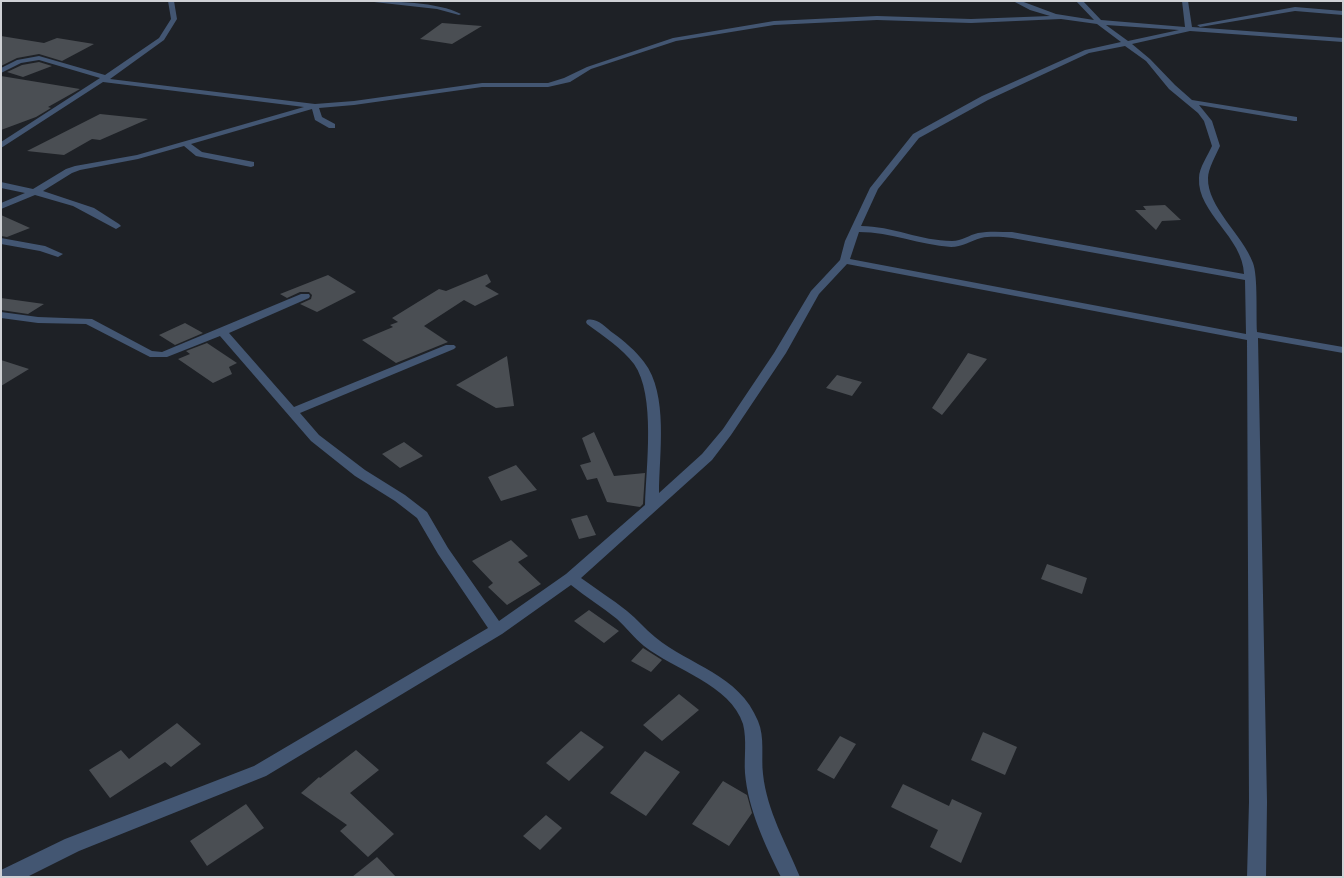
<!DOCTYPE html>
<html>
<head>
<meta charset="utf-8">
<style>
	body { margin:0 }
	#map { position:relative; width:1344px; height:878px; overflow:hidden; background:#1e2126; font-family:"Golos Text",sans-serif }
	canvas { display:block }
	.frame { position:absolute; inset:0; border:2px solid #cfd1d5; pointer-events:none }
</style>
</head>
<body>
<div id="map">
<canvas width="1344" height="878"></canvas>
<div class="frame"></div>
</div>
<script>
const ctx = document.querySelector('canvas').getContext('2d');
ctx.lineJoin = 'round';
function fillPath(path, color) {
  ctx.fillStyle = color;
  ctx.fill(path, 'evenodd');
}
fillPath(new Path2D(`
	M442 23 482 26 452 44 420 39Z
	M1 36 44 43 57 38 94 44 62 61 39 54 17 58 1 66Z
	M39 62 52 66 23 77 7 72 22 65Z
	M1 76 80 89 48 107 51 108 36 117 1 130Z
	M100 114 148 119 100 140 92 139 64 155 27 151Z
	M1165 205 1181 220 1162 221 1156 230 1135 210H1146L1143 206Z
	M1 215 30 228 7 237 1 236Z
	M487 274 491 282 485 286 499 294 475 306 464 300 424 326 448 342 396 363 362 340 393 327 390 325 398 322 392 318 439 289 446 291Z
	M328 275 356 292 317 312 300 304 311 299 312 295 309 292H300L287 298 280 294Z
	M1 298 44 304 28 314 1 310Z
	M185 323 203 333 175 345 159 335Z
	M207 343 237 363 229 367 232 374 213 383 178 359 190 354 186 351Z
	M968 353 987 359 942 415 932 408Z
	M507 356 514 406 496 408 456 385Z
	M1 360 29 369 1 386Z
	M837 375 862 382 852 396 826 388Z
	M594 432 614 476 645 473 643 504 640 507 607 502 597 478 587 480 580 465 591 462 582 438Z
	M404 442 423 456 400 468 382 454Z
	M516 465 537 490 501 501 488 477Z
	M587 515 596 535 579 539 571 519Z
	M511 540 528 556 518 562 541 584 507 605 488 587 493 583 472 561Z
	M1047 564 1087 578 1082 594 1041 579Z
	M589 610 619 631 604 643 574 621Z
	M643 648 662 660 651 672 631 661Z
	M679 694 699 710 662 741 643 725Z
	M177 723 201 744 171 767 165 762 110 798 89 770 121 750 129 759Z
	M581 731 604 747 569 781 546 763Z
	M983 732 1017 747 1005 775 971 760Z
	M840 736 856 744 834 779 817 770Z
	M356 750 379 770 350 793 394 834 368 857 340 831 347 825 301 793 319 777 320 778Z
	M645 751 680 772 646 816 610 793Z
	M723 781 747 795 752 813 729 846 692 824Z
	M903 784 949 806 952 799 982 813 961 863 930 847 938 830 891 807Z
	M246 804 264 828 207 866 190 841Z
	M546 815 562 828 540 850 523 836Z
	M377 857 396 877H352Z`), '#4a4e53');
fillPath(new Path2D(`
	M365 1C391 1 439 2 461 14L459 15 437 9Z`), '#435672');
fillPath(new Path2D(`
	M168 1H174L177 19 164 40 110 79 315 104 354 101 482 83H548L564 78 587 67 673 38 774 21 877 16 971 19 1050 16 1030 10 1013 1H1021L1056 14 1094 20 1076 1H1083L1101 20 1185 27 1182 1H1188L1192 27 1343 38V42L1190 31 1132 44 1150 59 1175 85 1192 100 1297 117V121H1294L1199 105 1212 121 1220 146C1216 155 1208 169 1208 178 1207 207 1243 235 1253 263 1258 276 1256 315 1257 332L1343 347V353L1258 338 1267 802 1266 877H1247L1249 802 1247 340 847 264 819 294 786 353 731 435 712 460 581 578C596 589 612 599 627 611 637 619 645 629 655 637 690 666 739 674 758 721 765 737 761 757 763 774 767 811 786 843 800 877H781C765 845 748 809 745 773 744 757 747 740 743 724 731 685 673 669 644 646 634 638 626 627 617 619 602 607 586 597 571 585L502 634 266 776 79 851 27 877H1V870L65 839 254 766 488 628 438 554 417 518 395 501 355 476 311 441 220 336 167 357H150L86 324 38 323 1 318V312L38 317 92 319 152 351 162 352 301 294H309L310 296 309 298 229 333 294 407 446 345H454L456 347 454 349 300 413 319 435 365 470 405 495 427 512 448 548 499 621 566 574 645 505C646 467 656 395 634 364 622 348 603 336 587 324L586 322 587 320C597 317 606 328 613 333 624 341 636 351 644 362 669 394 659 455 659 493L702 454 723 429 774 353 811 291 840 260 845 241 870 188 913 134 982 96 1085 50 1121 42 1097 24 1061 19 971 23 877 20 774 25 676 41 591 69 570 82 548 87H482L354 105 319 108 322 117 335 124V128H329L315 120 312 109 191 144 202 152 254 162V166L251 167 196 156 184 146 138 159 80 170 72 173 43 191 94 208 119 224 121 226 116 229 73 206 35 195 1 209V203L25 193 1 188V182L33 189 66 169 75 166 137 155 304 107 103 82 1 148V142L100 78 39 60 21 63 1 73V68L17 60 39 56 105 75 159 38 171 19ZM1106 25 1179 30 1128 41ZM1125 46 1146 61 1169 89 1198 113 1204 121 1212 146C1208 155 1199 168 1199 178 1197 213 1243 237 1244 274L1012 232C1000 232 989 231 978 233 969 235 962 241 952 241 921 241 892 226 861 226L878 189 919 138 988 100 1089 53ZM859 232C891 232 920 245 951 247 962 247 970 241 981 238 991 236 1002 237 1012 238L1245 280 1246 334 850 259Z
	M1295 7 1343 11V15L1295 11 1200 27 1197 25Z
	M1 238 45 246 63 254 58 257 40 251 1 244Z`), '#435672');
</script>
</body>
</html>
